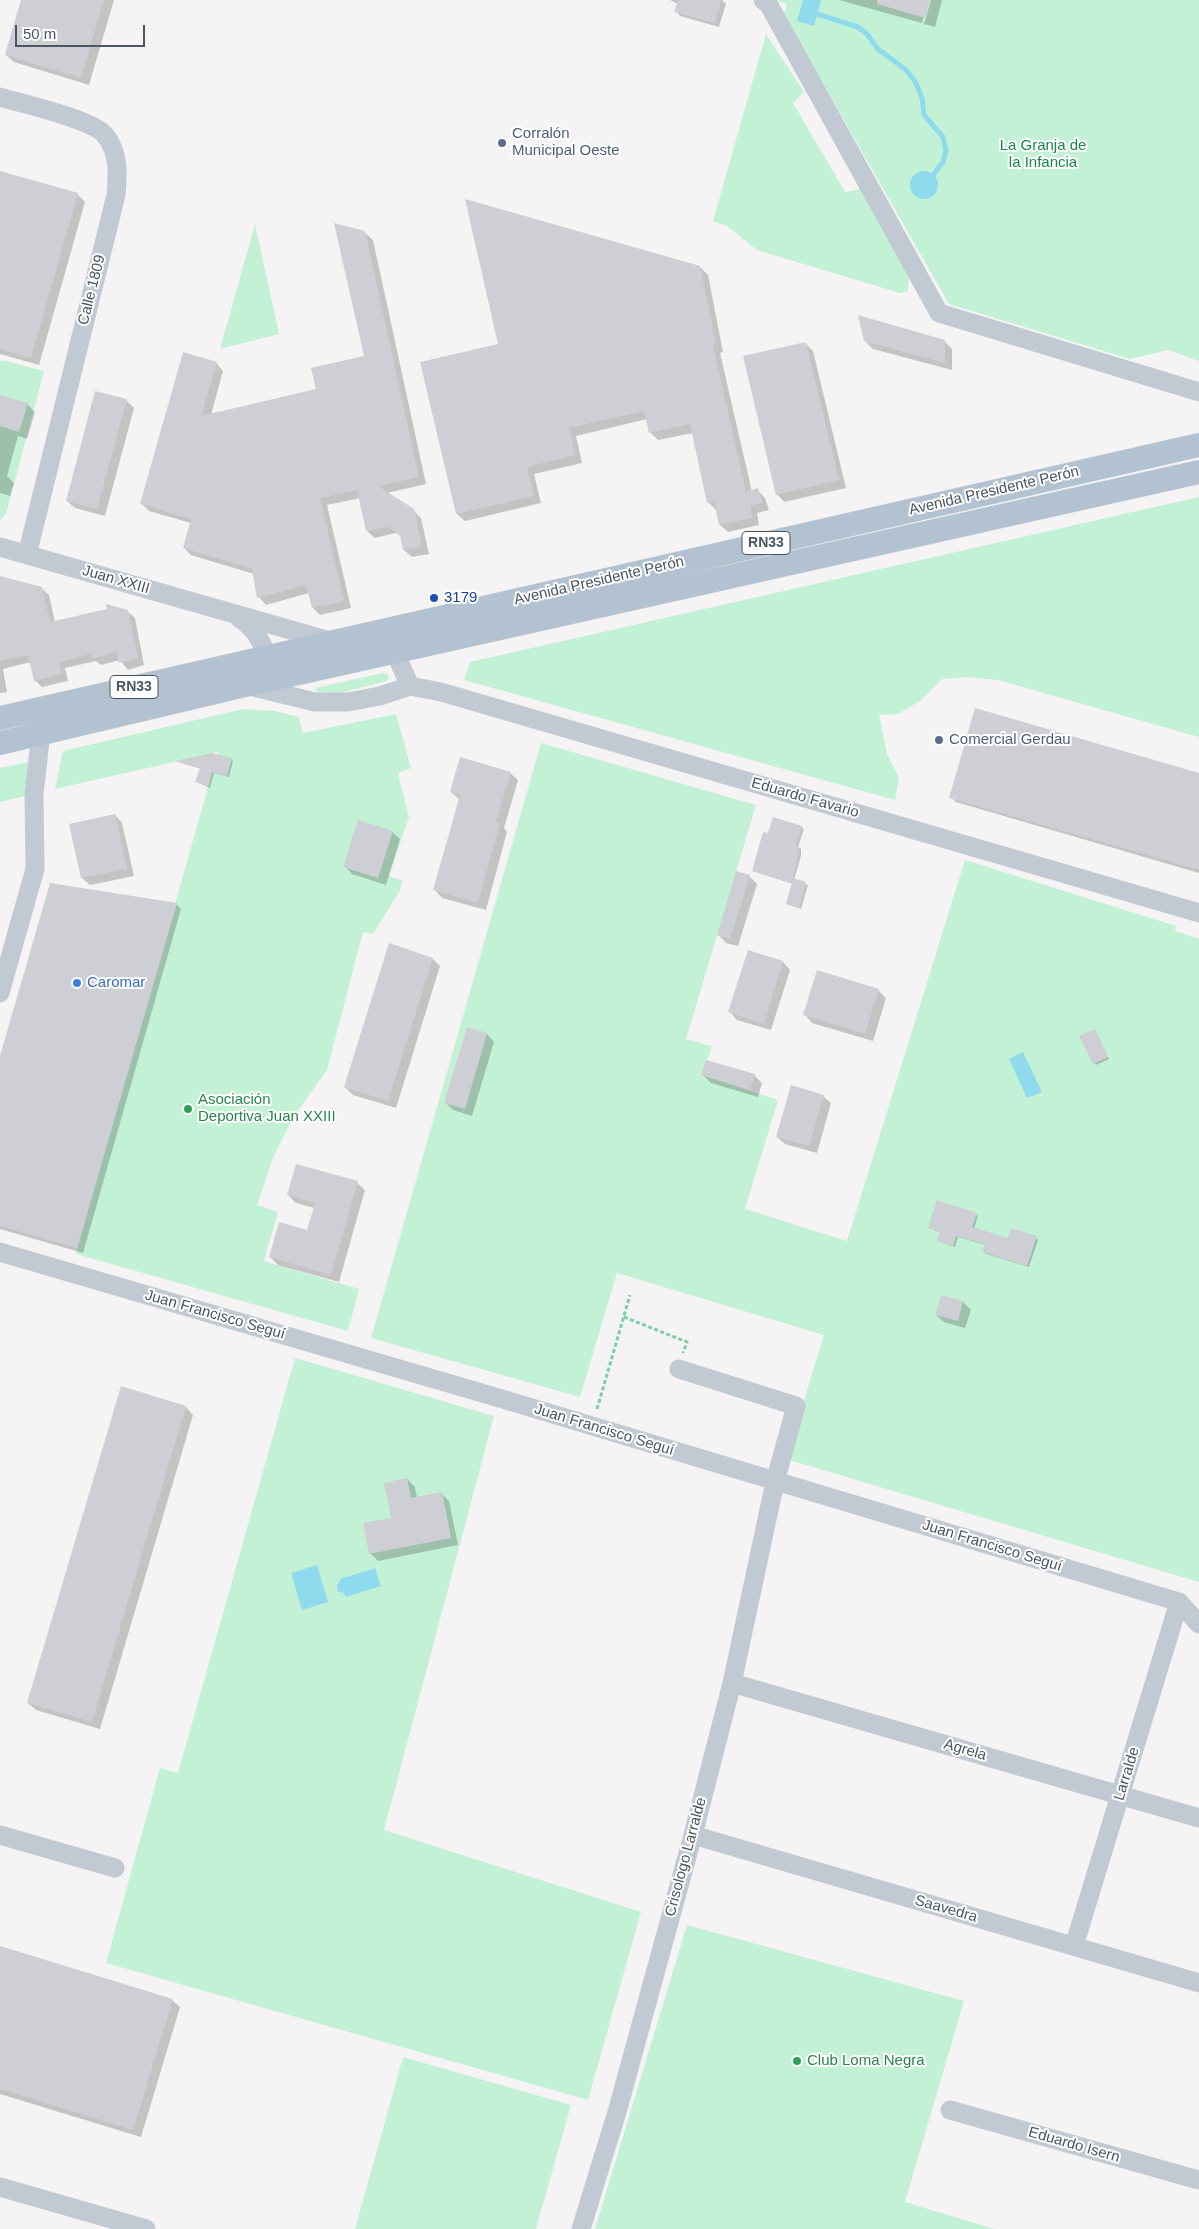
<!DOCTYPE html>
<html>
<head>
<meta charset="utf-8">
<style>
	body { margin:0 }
	#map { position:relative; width:1199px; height:2229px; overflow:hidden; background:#f5f3f3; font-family:Arial,sans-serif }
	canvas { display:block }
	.scale { position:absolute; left:15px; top:25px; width:130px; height:22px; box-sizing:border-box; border:2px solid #4a5661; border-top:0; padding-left:6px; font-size:15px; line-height:18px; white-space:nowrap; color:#4a5661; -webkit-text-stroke:4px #fff; paint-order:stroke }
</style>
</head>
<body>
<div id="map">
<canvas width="1199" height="2229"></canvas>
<div class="scale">50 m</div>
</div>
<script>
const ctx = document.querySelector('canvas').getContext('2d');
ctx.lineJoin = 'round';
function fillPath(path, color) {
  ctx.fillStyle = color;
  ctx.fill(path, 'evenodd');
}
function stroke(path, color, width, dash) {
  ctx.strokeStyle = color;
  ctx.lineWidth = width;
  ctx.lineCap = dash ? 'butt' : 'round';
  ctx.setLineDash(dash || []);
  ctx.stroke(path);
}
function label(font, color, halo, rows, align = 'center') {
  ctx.font = font + ' Arial,sans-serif';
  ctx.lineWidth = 4;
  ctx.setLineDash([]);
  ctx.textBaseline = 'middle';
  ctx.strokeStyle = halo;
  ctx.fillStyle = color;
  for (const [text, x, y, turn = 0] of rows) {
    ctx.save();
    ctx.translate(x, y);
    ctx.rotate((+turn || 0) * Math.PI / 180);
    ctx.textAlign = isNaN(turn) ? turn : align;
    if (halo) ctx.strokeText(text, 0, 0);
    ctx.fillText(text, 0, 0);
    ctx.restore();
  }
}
fillPath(new Path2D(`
	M775 0H1199V361L1168 350 1130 359 949 304 784 15 787 4Z
	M766 34 804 92 793 103 845 192 860 189 909 276 908 291 900 293 757 250 727 226 713 221Z
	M255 224 279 334 220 349Z
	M2 360 44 371 6 514 0 520V362Z
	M1199 497V737L998 680 966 677 942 679 920 701 898 714 879 715 887 754 899 778 895 800 464 680 470 662Z
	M382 673 387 674 389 677 387 681 340 693 317 692 316 688Z
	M243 709 275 711 299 717 303 733 396 714 411 768 398 773 409 817 389 876 403 881 399 892 373 934 363 932 327 1070 294 1116 273 1158 257 1205 278 1212 264 1261 359 1289 348 1331 76 1254 218 752 55 789 63 751Z
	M541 743 756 805 686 1039 712 1046 702 1075 778 1100 745 1209 847 1241 965 860 1176 926 1175 931 1199 939V1582L786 1459 824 1335 617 1273 580 1397 371 1338Z
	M29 762 25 796 0 802V768Z
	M295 1358 494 1416 384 1830 641 1912 588 2100 106 1963 160 1768 178 1773Z
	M687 1925 964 2001 905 2202 994 2229H595Z
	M403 2057 571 2105 536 2229H355Z`), '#c3f1d5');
fillPath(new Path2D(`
	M803 0H821L814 26 797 21Z
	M910 185a14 14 0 1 1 28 0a14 14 0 1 1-28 0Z
	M1023 1052 1042 1092 1027 1098 1009 1059Z
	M317 1565 328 1602 302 1610 291 1573Z
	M375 1568 381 1586 346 1597 344 1593 337 1591V1585L340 1581V1579Z`), '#90daee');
fillPath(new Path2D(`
	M23 0H114L89 85 14 62 6 55Z
	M670 0H722L726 4 719 27 680 16 676 11 678 4Z
	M839 0H928L922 23Z
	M931 0H942L935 27 924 24Z
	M0 172 77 194 85 202 39 365 0 354Z
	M365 233 373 240 426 484 387 493 413 510 421 518 429 554 412 557 404 550 402 537 396 533 375 538 367 531 360 498 327 505 351 608 320 615 313 608 309 593 266 605 259 597 254 574 191 555 184 548 191 523 149 511 142 504 216 363 223 371 211 415 318 390 365 357Z
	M700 267 708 275 723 352 720 353 752 492 757 490 765 498 769 510 757 513 759 525 728 532 720 525 716 510 708 502 693 433 658 440 650 432 647 419 576 436 582 463 534 474 541 503 465 521 457 514 500 345Z
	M865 341H944L952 349V370L873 349Z
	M805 343 813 351 846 488 784 502 777 494Z
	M0 397 27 404 35 412 27 439 18 436 7 476 14 483 10 496 0 493Z
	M126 400 134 408 105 516 75 508 67 501Z
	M0 577 41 588 49 595 55 622 127 611 135 618 144 665 128 670 120 660 101 665 96 661 65 668 68 681 42 687 35 680 31 662 3 669 7 692 0 693Z
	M231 759 233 761 229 777 214 773 210 788 197 782 201 769 178 762Z
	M510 773 518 780 504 828 507 832 486 910 442 898 435 890 459 799 451 792Z
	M1199 774V873L956 802 951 797Z
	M115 815 122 823 134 876 90 885 82 878Z
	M801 827 804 829 798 847 801 849V856L794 880 808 885 801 909 787 904 793 884 753 871 769 835Z
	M392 832 400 839 386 885 352 874 345 866Z
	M749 876 757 884 738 946 726 943 719 935Z
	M176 904 181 909 83 1253 0 1229V1061Z
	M749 951 783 962 790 970 771 1030 737 1020 730 1012Z
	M433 959 440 966 396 1108 353 1095 345 1087Z
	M878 990 886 998 873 1041 812 1023 805 1015Z
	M468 1029 487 1034 494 1042 472 1116 453 1110 446 1103Z
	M1096 1032 1109 1059 1096 1065 1094 1063Z
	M703 1075H754L762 1083 758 1097 711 1083Z
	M823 1096 831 1103 817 1153 785 1144 777 1137Z
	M357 1183 365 1190 339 1282 278 1265 270 1257 308 1232 315 1208 296 1203 288 1195Z
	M976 1214 978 1216 974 1229 1009 1240 1036 1237 1038 1240 1029 1267 986 1254 984 1252 986 1245 958 1237 955 1247 940 1242 938 1240 941 1233 929 1228Z
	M942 1296 963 1302 971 1310 965 1328 944 1322 936 1315Z
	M186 1407 193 1415 100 1729 36 1710 28 1703Z
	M407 1479 415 1487 417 1498 441 1493 449 1501 458 1545 378 1561 370 1553 392 1519Z
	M0 1947 172 2000 180 2007 141 2137 0 2094Z`), '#0003');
stroke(new Path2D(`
	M817 14 858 27 867 34 878 49 906 70 915 81 922 98 924 115 943 137 946 151 943 162 933 175`), '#90daee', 5);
fillPath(new Path2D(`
	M21 0H104L81 78 5 55Z
	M678 0H721L715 23 674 12Z
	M877 0H930L925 18 877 4Z
	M0 171 78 193 31 358 0 349Z
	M465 199 700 266 716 344 713 346 746 492 758 488 762 503 750 506 752 518 719 525 714 502 707 503 690 424 649 433 644 411 569 428 575 455 527 467 534 496 456 514 420 362 498 344Z
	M334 223 365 231 419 477 378 486 414 509 422 547 403 550 400 535 388 527 366 531 357 490 320 498 344 601 312 608 306 585 257 598 252 569 183 548 191 519 140 504 183 352 217 362 201 416 316 389 311 368 364 356Z
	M858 315 945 340V363L864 341Z
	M806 342 839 480 776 495 743 356Z
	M95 391 127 399 97 509 66 501Z
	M0 395 28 403 19 432 0 426Z
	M0 576 42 587 50 622 107 609 106 604 128 610 138 658 119 663 117 652 92 659 91 654 59 662 62 674 34 681 28 655 0 661Z
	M975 708 1199 773V870L949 798Z
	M212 753 232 758 227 776 212 772 208 786 195 782 200 768 175 761Z
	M460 757 511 772 496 822 500 823 478 903 433 890 460 795 450 792Z
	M115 814 127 869 81 878 69 824Z
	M773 817 802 826 796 845 799 846 798 852 799 853 791 883 752 871 763 832 768 833Z
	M358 820 393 831 378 878 343 867Z
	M736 871 750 875 730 939 717 935Z
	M793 878 806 882 799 908 786 904Z
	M50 883 177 903 77 1248 0 1226V1056Z
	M389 943 433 958 388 1101 344 1087Z
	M748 950 783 961 764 1024 728 1012Z
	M817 970 879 989 865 1034 803 1015Z
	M467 1027 487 1033 465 1109 444 1103Z
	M1095 1029 1108 1057 1093 1064 1079 1036Z
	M706 1060 755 1074 750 1090 701 1075Z
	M791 1085 824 1095 809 1146 776 1137Z
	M296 1164 358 1181 331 1275 269 1257 279 1222 307 1230 315 1203 287 1195Z
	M937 1200 977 1213 972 1227 1008 1238 1011 1228 1037 1236 1027 1266 982 1252 985 1244 956 1236 953 1246 937 1241 940 1232 928 1228Z
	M941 1295 963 1301 958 1321 935 1315Z
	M121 1386 186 1406 92 1722 27 1703Z
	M407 1478 411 1498 442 1492 451 1538 369 1554 363 1523 391 1518 384 1483Z
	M0 1946 173 1999 133 2130 0 2089Z`), '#cdcfd5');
stroke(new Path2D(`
	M624 1317 687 1342 683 1353
	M597 1409 630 1295`), '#7ad0a6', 3, [4, 2.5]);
stroke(new Path2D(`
	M763 0 769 5 939 313 1199 392
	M0 97C23 104 92 119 105 135 119 152 118 174 116 195L27 555
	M0 547 333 642
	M239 618C259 630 263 648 273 668
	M389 639 410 686
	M245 685 315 702H348L380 696 410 686 441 692 1199 913
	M0 993 35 869 34 794 41 733
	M0 1252 499 1398 1179 1602 1199 1624
	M732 1683 1199 1818
	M0 1835 115 1868
	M693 1835 1199 1983
	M1074 1946 1179 1602
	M950 2110 1199 2180
	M0 2187 146 2229
	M581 2229 617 2112 693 1835 732 1683 775 1482 796 1406 679 1369`), '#c1cad2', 19);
stroke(new Path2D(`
	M0 718 1199 445
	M0 743 245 685 1199 472`), '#b3c2d1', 24);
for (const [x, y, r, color] of [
	[502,143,5,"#5c6f8a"],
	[434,598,5,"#1a4fb4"],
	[939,740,5,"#5c6f8a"],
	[77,983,5,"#3f7fe0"],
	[188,1109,5,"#2e9e5b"],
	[797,2061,5,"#2e9e5b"]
]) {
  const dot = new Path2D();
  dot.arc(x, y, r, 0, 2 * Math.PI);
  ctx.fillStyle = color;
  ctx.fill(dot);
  stroke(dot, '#fff', 2);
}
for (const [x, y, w] of [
	[766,543,48],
	[134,687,48]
]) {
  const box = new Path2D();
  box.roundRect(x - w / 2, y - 11.5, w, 23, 4);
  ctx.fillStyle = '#fff';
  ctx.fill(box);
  stroke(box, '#4a5661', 1);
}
label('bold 14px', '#4a5661', null, [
	["RN33",766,543],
	["RN33",134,687]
]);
label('15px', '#4e5e75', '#fff', [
	["Corralón",512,134],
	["Municipal Oeste",512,151],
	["Comercial Gerdau",949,740]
], 'left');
label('15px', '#17864f', '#fff', [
	["La Granja de",1043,146],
	["la Infancia",1043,163]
]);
label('15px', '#4a5661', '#fff', [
	["Calle 1809",92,290,-76],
	["Avenida Presidente Perón",994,491,-13],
	["Juan XXIII",116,580,16],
	["Avenida Presidente Perón",599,581,-13],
	["Eduardo Favario",805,798,16],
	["Juan Francisco Seguí",215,1315,16],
	["Juan Francisco Seguí",604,1430,17],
	["Juan Francisco Seguí",992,1546,17],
	["Agrela",965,1750,16],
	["Larralde",1127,1774,-73],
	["Crisologo Larralde",686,1857,-75],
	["Saavedra",946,1909,16],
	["Eduardo Isern",1074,2145,16]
]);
label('15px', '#164399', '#fff', [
	["3179",444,598]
], 'left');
label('15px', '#366cbe', '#fff', [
	["Caromar",87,983]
], 'left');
label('15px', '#27864d', '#fff', [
	["Asociación",198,1100],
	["Deportiva Juan XXIII",198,1117],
	["Club Loma Negra",807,2061]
], 'left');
</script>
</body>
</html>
